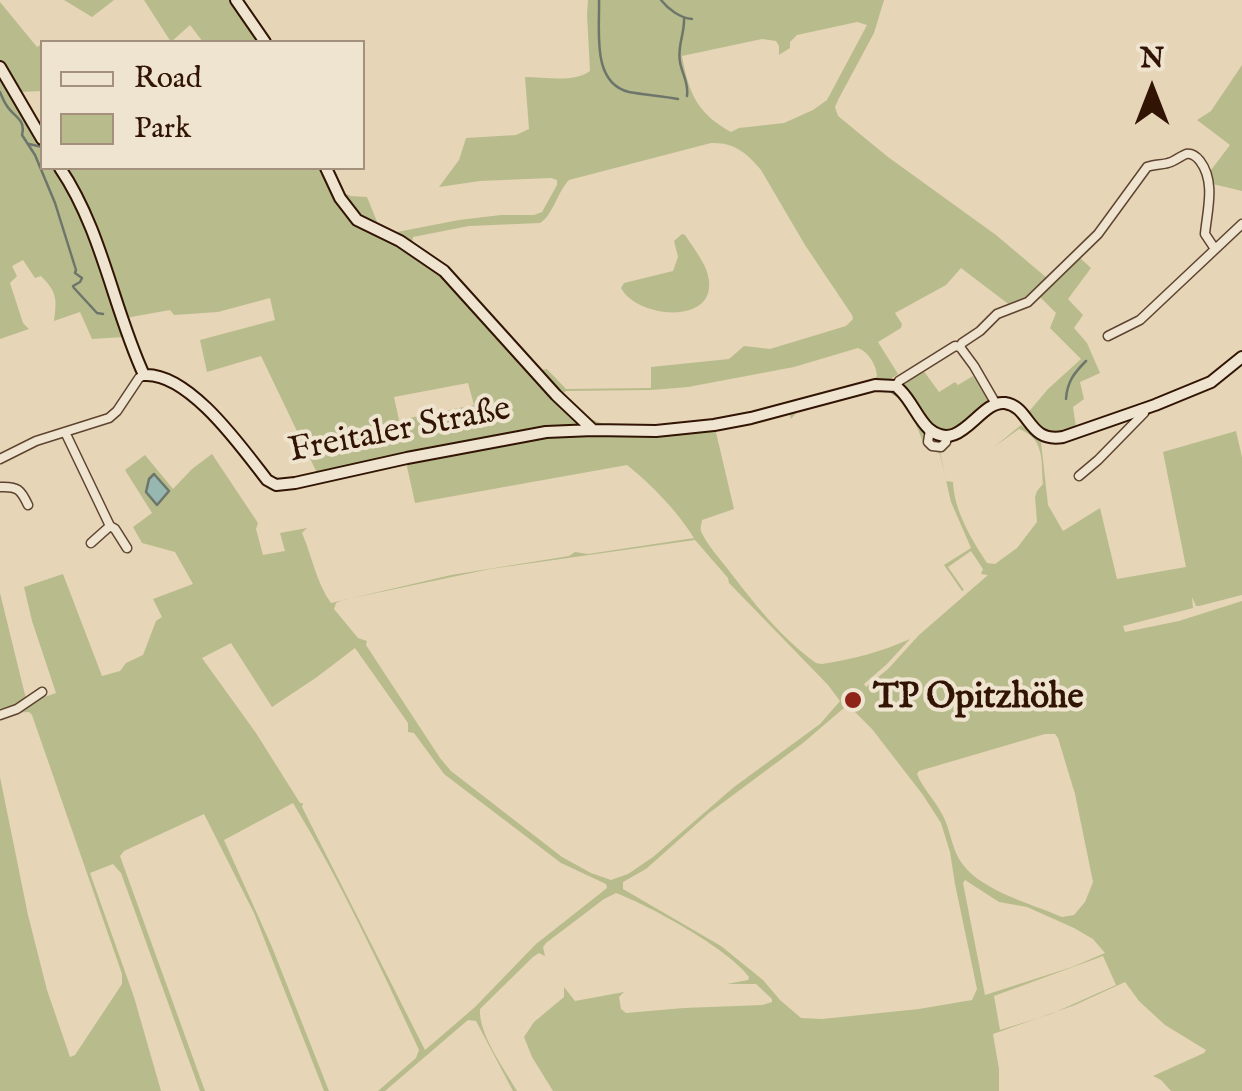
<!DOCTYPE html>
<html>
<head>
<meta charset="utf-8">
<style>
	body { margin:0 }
	#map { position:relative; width:1242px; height:1091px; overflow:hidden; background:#e6d5b6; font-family:"IM FELL English",serif }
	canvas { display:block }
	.legend { position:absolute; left:40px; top:40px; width:325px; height:130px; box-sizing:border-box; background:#efe4d0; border:2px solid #a3917e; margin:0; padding:12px 18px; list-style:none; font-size:30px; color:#311403 }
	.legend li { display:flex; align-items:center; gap:20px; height:50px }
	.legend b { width:50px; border:2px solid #a3917e }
	.north { position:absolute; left:1102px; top:40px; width:100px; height:100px; -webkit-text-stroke:8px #efe4d0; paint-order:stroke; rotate:0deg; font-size:28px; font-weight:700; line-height:40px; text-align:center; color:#311403 }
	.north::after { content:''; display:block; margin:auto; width:35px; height:45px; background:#311403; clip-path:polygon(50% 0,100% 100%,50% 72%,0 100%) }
</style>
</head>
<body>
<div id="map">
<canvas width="1242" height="1091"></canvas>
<ul class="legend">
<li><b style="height:12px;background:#efe4d0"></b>Road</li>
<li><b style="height:28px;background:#b8bc8c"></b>Park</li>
</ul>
<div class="north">N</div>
</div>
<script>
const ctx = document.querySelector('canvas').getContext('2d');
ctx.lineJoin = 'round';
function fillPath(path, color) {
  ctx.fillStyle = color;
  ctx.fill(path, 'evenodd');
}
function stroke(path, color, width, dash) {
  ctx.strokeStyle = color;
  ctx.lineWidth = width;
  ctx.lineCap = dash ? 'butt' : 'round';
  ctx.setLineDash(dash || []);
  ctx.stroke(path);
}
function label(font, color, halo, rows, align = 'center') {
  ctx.font = font + ' "IM FELL English",serif';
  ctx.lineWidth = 8;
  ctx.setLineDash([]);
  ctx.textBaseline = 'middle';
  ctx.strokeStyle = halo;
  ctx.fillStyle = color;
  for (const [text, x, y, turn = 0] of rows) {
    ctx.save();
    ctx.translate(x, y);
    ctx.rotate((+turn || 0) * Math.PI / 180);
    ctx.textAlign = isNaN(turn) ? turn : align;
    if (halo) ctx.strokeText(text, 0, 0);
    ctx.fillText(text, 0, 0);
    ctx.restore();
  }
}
fillPath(new Path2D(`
	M64 0H114L92 17Z
	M144 0H241L254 16 269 42H203L190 25 171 42Z
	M588 0H884L874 33 838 100 835 107 838 116 888 157 996 235 1047 278 1022 302 1011 306 961 268 946 285 895 313 902 324 901 328 878 342 898 374 889 380H880L879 387 898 392 925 428V445L929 449 940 451 946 481 953 482C954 511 972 540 987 563L995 564 1017 548 1037 522 1035 497 1037 491 1043 484C1041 460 1045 439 1019 429L994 447 1021 425 1041 442 1048 505 1063 531 1100 508 1117 579 1186 567 1163 452 1236 431 1242 457V595L1199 606H1196L1192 597 1193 608 1123 626 1125 632 1179 621 1242 601V1091H1171L1161 1080 1153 1076 1204 1053 1206 1050 1165 1025 1139 1001 1125 982 1075 1005 993 1034 999 1069V1091H553L532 1057 524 1037 534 1022 564 997V987L575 1001 624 992 619 997 621 1009 626 1013 684 1008 762 1005 772 1002V999L756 984H727L748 980 749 977C729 949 650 906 616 893L604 899 546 943 543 947 545 956 539 953 533 957 480 1009C478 1033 505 1070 517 1091H513L476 1021 468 1020 385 1091H378L416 1058 419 1050C380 966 341 882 293 803L224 840 272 947 329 1091H324L254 913 204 814 124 851 120 856 205 1091H200L121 873 113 864 90 873 134 997 161 1091H0V777L28 915 47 990 70 1057 75 1055 122 984V974L32 715 29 712 13 713 0 718V593L27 703 56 693 32 621 24 587 63 574 102 676 120 671 126 663 143 655 156 621 162 617 153 599 193 584 175 552 142 543 133 527 152 513 125 470 145 455 173 489 192 469 212 454 258 523 256 529 263 555 285 551 280 533 307 528 302 533C312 556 316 582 331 603L451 575 569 556 575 552 588 554 694 538C677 511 652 485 627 465L415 503 404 453 318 475 261 356 207 372 200 340 275 320 270 298 218 312 174 315 170 310 120 319 124 337 92 339 80 312 54 321C57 299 57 292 41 276L35 278 23 260 12 266 17 276 10 283 23 323 29 329 0 339V2L37 47 42 44V91L19 92 42 133V168H331L342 192 351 196 367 197 378 224 386 230 397 232 459 220 501 215H534L542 212 557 185V180L551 178 480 181 439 187 459 160 466 138 516 135 529 129 525 77C545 77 574 83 590 71L587 14ZM857 22 867 25 827 100 813 110 784 123 739 128 731 132C697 113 689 94 682 56L762 39 776 41 779 46V55L790 48V42L797 35ZM711 143C734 142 747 153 761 170L805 245 852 315 853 319 846 326 770 349 744 346 729 359 651 367V388L566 389 547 369 540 370 448 270 412 243 413 237 469 226 540 223C553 215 557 193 569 180ZM858 348C869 352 876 365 877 376L874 379C797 401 718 429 637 426 625 425 610 427 598 422 584 417 572 404 562 394L566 391 651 390 688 387 794 367ZM468 383 474 405 399 420 394 397ZM885 390C907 399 917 425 924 445L940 454 951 502 971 548 944 565 962 591 964 590 948 567 971 551 983 569 981 574 988 575 919 635 888 669 866 687 864 684 887 664 910 639C881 652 854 659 822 664L816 663C780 637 753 602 727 568 719 558 709 547 703 535 699 528 701 528 702 520L734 509 715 428 789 412 791 419 797 412 871 391ZM695 540 728 578 729 583 828 685 840 701 820 724 734 787 653 857 628 874 611 880 591 873 562 857 451 771 440 758 366 645 367 641 358 638 334 609 336 603 343 600 490 569ZM231 643 272 707 317 677 355 648 408 723V732L414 733 444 774 561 863 606 884 607 888 536 944 475 1007 425 1050 302 807 303 803H300L256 733 202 658ZM845 707 854 711 872 729 923 795 941 823 950 852 955 884 977 989 972 1000 919 1009 822 1019 801 1018 780 1000 763 980 721 946 623 889V882L646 869 709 813 803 743ZM1045 734H1055L1058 738 1075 794 1093 882 1085 902 1074 915 1062 917C1030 903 977 890 959 859 951 845 950 828 942 814 935 800 923 789 917 774L919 771ZM965 880 999 902 1027 907 1074 928 1093 939 1105 953 1072 967 985 995 963 883ZM1103 956 1116 985 1051 1014 1000 1030 994 996Z
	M1242 65V191L1213 184 1208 174 1230 145 1197 120 1211 111Z
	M682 234 685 235C691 244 702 259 706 269 727 326 639 321 621 288L624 283 673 271 678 257 674 241Z
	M1080 258 1091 268 1068 299 1083 315 1074 328 1087 343 1100 373 1080 382 1084 399 1073 407 1076 427C1050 436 1046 433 1026 415L1048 389 1081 359 1050 328 1056 313 1039 296 1064 269Z
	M923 370 939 392 955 382 958 385 973 376 988 400 989 405C979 413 967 425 956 429 929 437 915 403 904 385L908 379Z`), '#b8bc8c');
const water = new Path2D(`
	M154 474 169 491 157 505 146 492 149 479Z`);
fillPath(water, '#96b8b0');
stroke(water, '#6e766b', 2.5);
stroke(new Path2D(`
	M599 0C600 30 591 83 629 92 645 95 662 96 678 99
	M661 0C668 9 680 18 692 19
	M684 18C685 33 677 46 680 62 682 74 689 83 687 96
	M0 92C2 97 4 102 7 106 14 117 26 119 22 135L35 155 55 203 76 270 75 273 82 278 80 282 73 286 74 288 97 313 103 314
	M29 144 42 147
	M889 390 900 397 923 431
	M1066 399C1067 382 1074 373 1086 361`), '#6e766b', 2.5);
const street = new Path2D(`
	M1108 336 1140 320 1242 224
	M960 347 974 366 996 404
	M896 386 899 381 955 346 960 347 962 343 980 331 997 314 1028 302 1098 234 1147 167C1155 164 1164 165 1171 162 1172 162 1185 154 1186 154 1192 153 1196 156 1200 161 1216 182 1207 211 1205 234L1215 249
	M930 430 928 442 932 446 941 447 946 442 947 436
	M65 432 110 526 115 529 127 548
	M0 459 36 441 109 418 117 411 139 378 144 375
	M1079 476 1098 460 1144 413 1141 409
	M0 487C18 486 21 490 28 505
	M91 543 110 526
	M0 715 17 709 42 692`);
const secondary = new Path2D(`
	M236 0 265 42
	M0 67 42 139
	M60 168C102 230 113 308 144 375 189 372 242 448 267 480L276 485 295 483 407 458 546 432 593 430 656 431 714 425 751 418 875 385 896 386 901 391C912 402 918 419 929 429 961 455 979 400 1005 403 1031 407 1027 443 1063 437L1155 405 1211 382 1242 357
	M326 168 340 198 357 220 400 241 444 271 556 395 593 430`);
stroke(street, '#5e4430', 11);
stroke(secondary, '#311403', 14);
stroke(street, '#efe4d0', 8);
stroke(secondary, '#efe4d0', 10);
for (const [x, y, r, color] of [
	[853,700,10,"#8f2418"]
]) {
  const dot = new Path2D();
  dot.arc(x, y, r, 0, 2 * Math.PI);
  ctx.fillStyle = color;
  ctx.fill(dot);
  stroke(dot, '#efe4d0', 4);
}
label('35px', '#311403', '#efe4d0', [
	["Freitaler Straße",400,432,-11]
]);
label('bold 35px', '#311403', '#efe4d0', [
	["TP Opitzhöhe",873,700]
], 'left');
</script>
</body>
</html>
